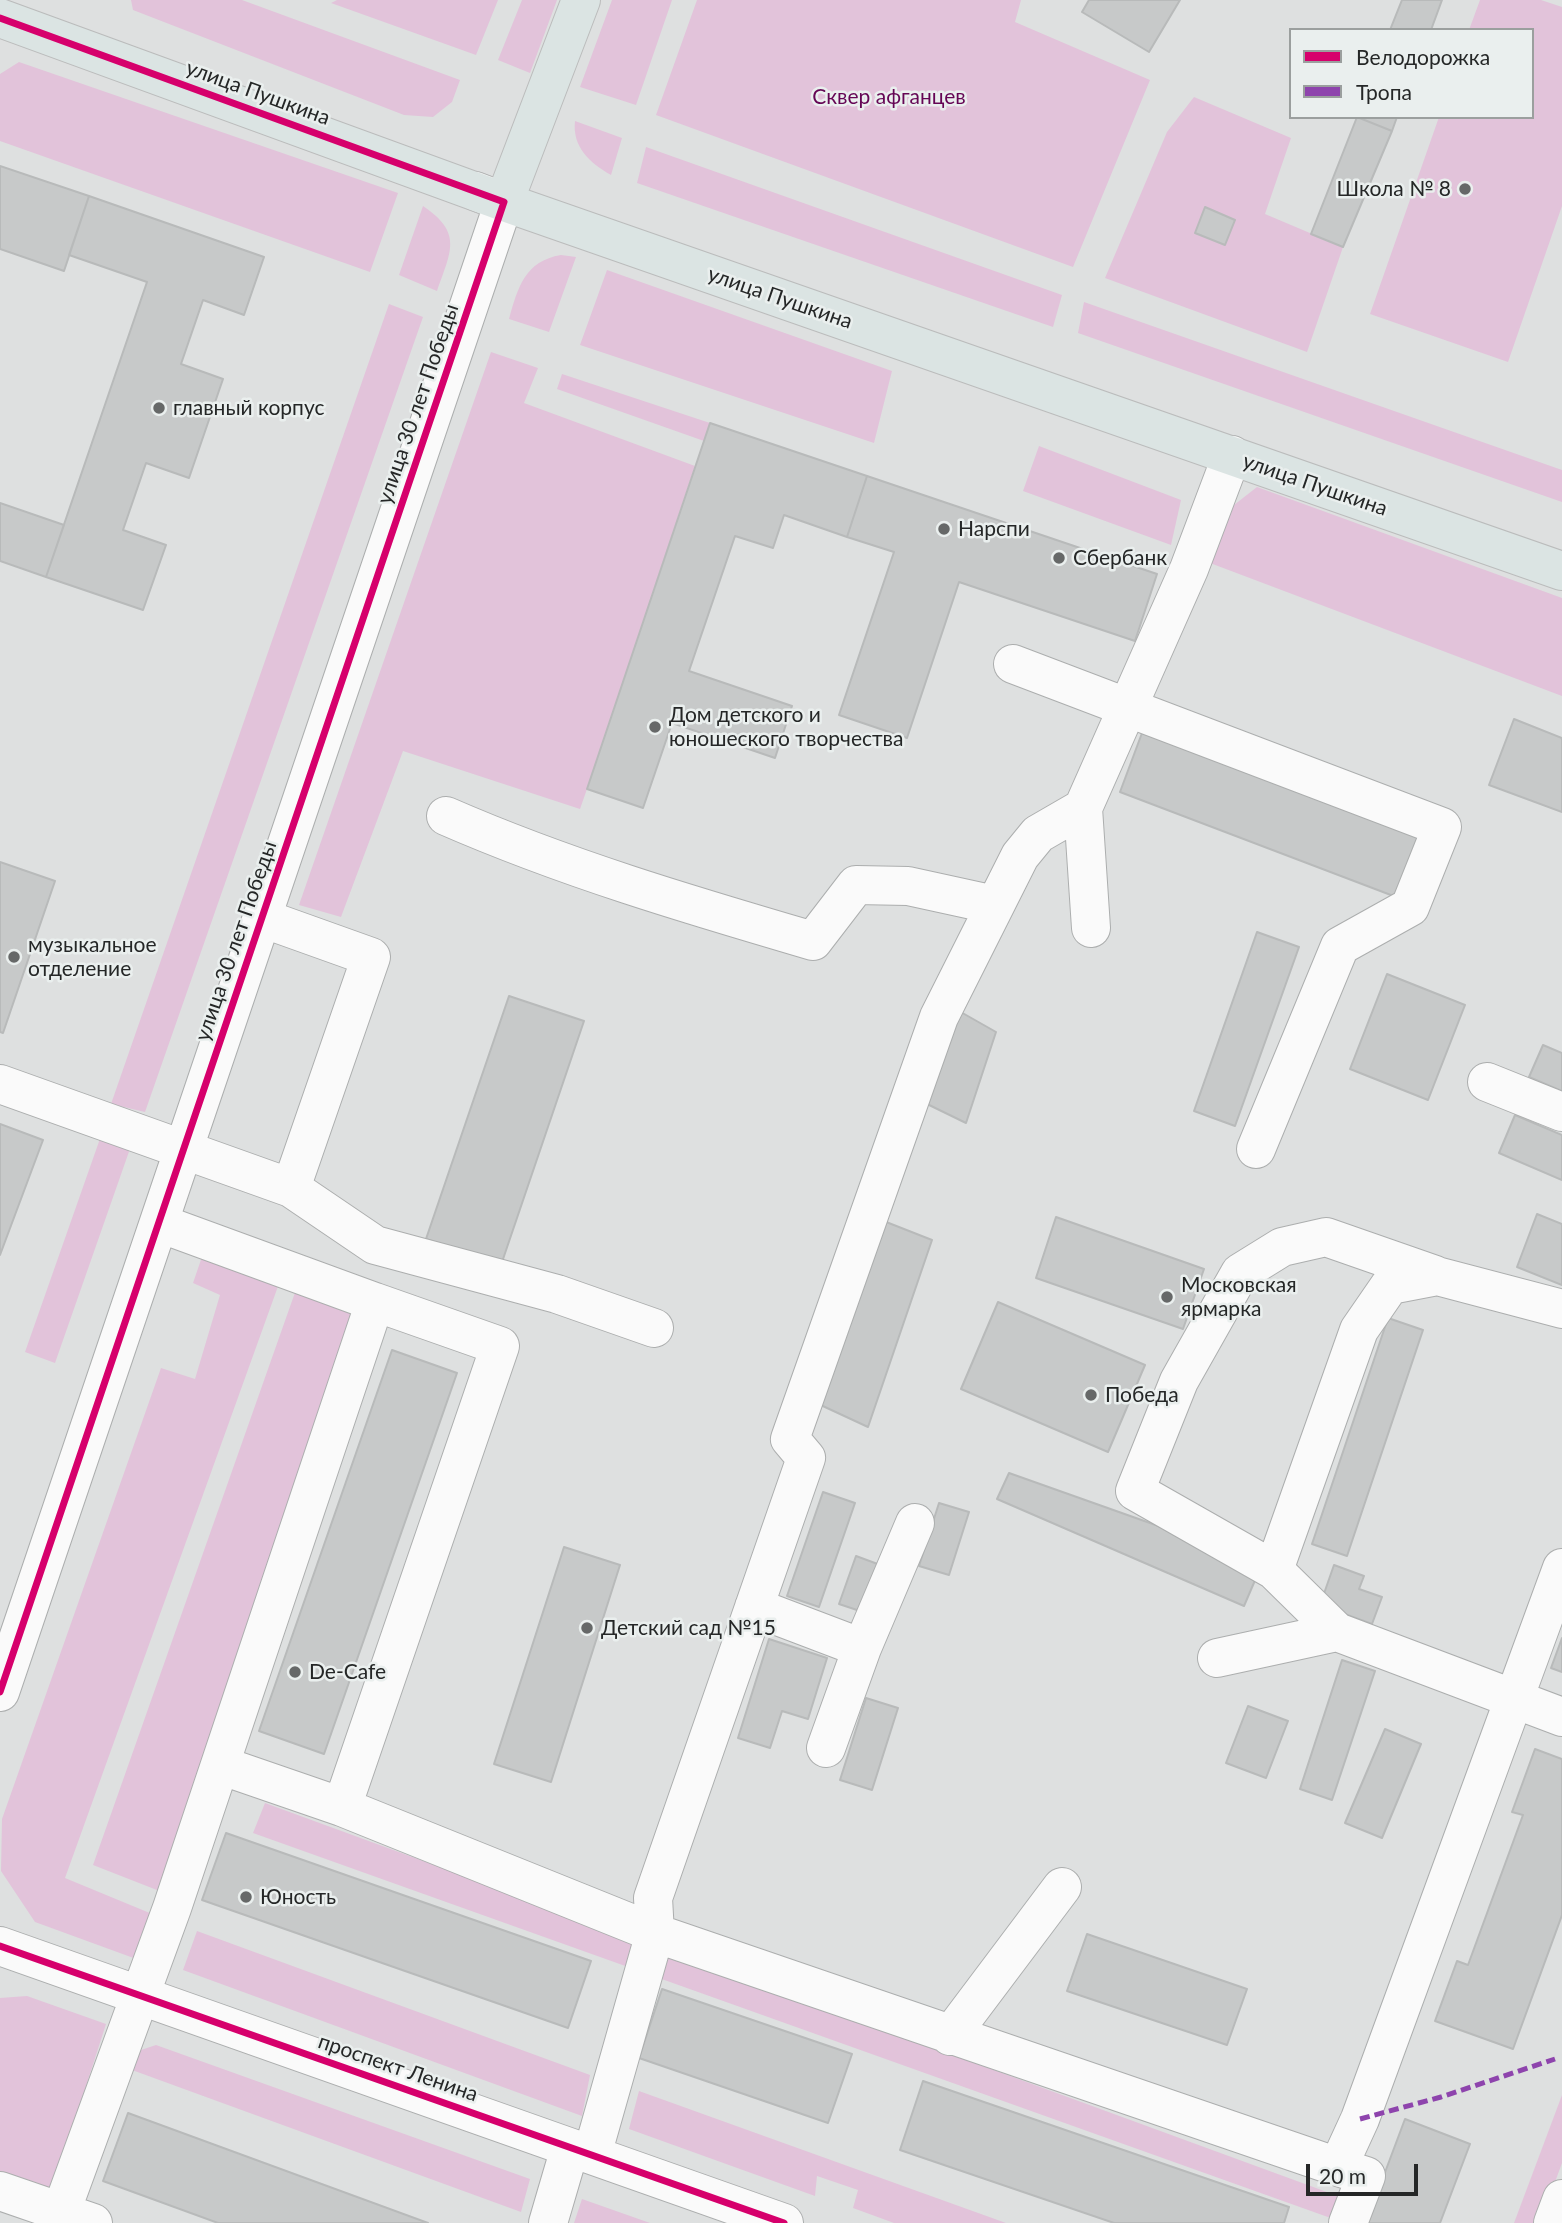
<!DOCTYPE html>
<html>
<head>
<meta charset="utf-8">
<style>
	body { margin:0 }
	#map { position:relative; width:1562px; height:2223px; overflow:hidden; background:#dee0e0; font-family:Lato,sans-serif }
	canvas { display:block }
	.legend { position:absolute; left:1289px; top:28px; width:245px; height:91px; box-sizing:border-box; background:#eaefee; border:2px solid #9b9f9e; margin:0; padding:9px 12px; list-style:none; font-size:21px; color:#252727 }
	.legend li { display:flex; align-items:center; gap:14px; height:35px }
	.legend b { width:35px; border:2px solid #9b9f9e }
	.scale { position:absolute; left:1306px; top:2164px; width:112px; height:32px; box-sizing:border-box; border:4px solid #252727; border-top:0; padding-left:9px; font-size:21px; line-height:24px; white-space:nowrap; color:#252727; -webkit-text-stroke:5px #eaefee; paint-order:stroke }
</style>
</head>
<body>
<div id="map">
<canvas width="1562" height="2223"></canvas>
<ul class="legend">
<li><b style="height:9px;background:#d6006c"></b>Велодорожка</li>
<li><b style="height:9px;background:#8e44ad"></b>Тропа</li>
</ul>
<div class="scale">20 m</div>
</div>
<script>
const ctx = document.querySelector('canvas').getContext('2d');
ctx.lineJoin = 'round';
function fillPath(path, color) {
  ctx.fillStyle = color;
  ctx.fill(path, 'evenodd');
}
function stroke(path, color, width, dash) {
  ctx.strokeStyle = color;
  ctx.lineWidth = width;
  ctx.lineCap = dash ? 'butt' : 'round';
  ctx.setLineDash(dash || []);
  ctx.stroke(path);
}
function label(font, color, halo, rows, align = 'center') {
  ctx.font = font + ' Lato,sans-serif';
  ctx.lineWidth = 5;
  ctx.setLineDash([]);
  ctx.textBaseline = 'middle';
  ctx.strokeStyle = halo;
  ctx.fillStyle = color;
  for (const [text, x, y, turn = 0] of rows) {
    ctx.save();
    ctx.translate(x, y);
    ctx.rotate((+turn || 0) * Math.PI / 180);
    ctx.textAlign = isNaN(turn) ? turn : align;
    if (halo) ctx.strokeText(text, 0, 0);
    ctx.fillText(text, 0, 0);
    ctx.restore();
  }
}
fillPath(new Path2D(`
	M131 0H242L460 80 452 102 433 117 404 115 133 10Z
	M337 0H498L476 55 331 3Z
	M522 0H557L530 73 498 60Z
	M612 0H672L636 105 580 87Z
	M697 0H1021L1015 22 1150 80 1073 267 656 115Z
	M1480 0H1541L1562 7V206L1508 362 1370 314 1439 117H1532V30H1469Z
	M19 62 398 193 370 272 0 141V74Z
	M1194 97 1291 138 1265 214 1343 247 1307 352 1105 278 1167 132Z
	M575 121 622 138 611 175C590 163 572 147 575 121Z
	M646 147 1062 295 1053 327 637 183Z
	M423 206C463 233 451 251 437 291L399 275Z
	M561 255 576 257 549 332 509 319C518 287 525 261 561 255Z
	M607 270 892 371 874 443 580 345Z
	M1084 302 1562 470V502L1078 333Z
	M389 304 423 317 145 1112 111 1104Z
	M491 352 538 368 524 403 695 466 587 789 580 809 403 751 341 917 299 905Z
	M562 374 710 423 704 441 557 389Z
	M1039 446 1181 500 1171 545 1023 491Z
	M1257 487 1562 598V696L1210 563 1234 505Z
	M102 1133 132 1143 55 1363 25 1352Z
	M204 1251 281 1278 65 1878 157 1916 139 1960 35 1922 1 1871 2 1819 161 1368 195 1379 220 1295 193 1283Z
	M298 1284 364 1308 162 1892 93 1865Z
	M265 1803 1346 2199 1339 2221 253 1833Z
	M197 1931 590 2075 582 2116 183 1970Z
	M27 1996 106 2024 51 2195 0 2177V1998Z
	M156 2045 530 2179 521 2212 132 2070 138 2051Z
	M639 2091 1006 2223H894L853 2208 858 2190 817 2176 815 2196 629 2129Z
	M1562 2095V2163L1540 2223H1514Z
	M582 2199 650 2223H574Z`), '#e2c3da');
const building = new Path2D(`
	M1089 0H1180L1149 52 1082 12Z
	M1402 0H1442L1431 30H1390Z
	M1357 117H1397L1392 131Z
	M1357 117 1392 131 1343 247 1311 234Z
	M0 166 89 196 64 271 0 249Z
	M89 196 264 257 244 315 203 300 181 364 223 379 189 478 146 463 123 530 166 545 143 610 46 577 147 282 69 255Z
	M1205 207 1235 220 1225 245 1195 233Z
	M710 423 867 476 847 537 784 515 773 548 735 536 689 671 792 706 775 758 672 723 643 808 587 789Z
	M867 476 1157 574 1135 641 959 582 907 738 839 715 894 552 847 537Z
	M0 503 64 525 46 577 0 561Z
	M1514 719 1562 738V812L1489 785Z
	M1145 725 1429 833 1404 900 1120 792Z
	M0 862 55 881 3 1033 0 1032Z
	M1257 932 1299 947 1235 1126 1194 1111Z
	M1387 974 1465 1005 1428 1100 1350 1069Z
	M509 996 584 1021 501 1265 426 1239Z
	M959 1011 996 1032 966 1123 925 1103Z
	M1543 1045 1562 1053V1091L1529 1077Z
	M1515 1115 1562 1135V1180L1499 1153Z
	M0 1124 43 1140 0 1255Z
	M1537 1214 1562 1224V1285L1517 1267Z
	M1056 1217 1204 1269 1183 1329 1036 1278Z
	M876 1218 932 1240 868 1427 812 1401Z
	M998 1302 1145 1365 1108 1452 961 1389Z
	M1388 1318 1423 1330 1347 1556 1312 1544Z
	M392 1350 457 1373 324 1754 259 1731Z
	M1009 1473 1181 1534 1256 1578 1244 1606 997 1499Z
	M823 1492 855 1503 819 1607 787 1596Z
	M939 1503 969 1512 949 1575 919 1566Z
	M564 1547 620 1565 551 1782 494 1764Z
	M856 1556 883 1566 866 1613 839 1604Z
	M1334 1565 1364 1576 1359 1589 1382 1597 1372 1624 1320 1605Z
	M1562 1638V1672L1551 1668Z
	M769 1639 827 1658 808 1719 782 1711 770 1748 738 1738Z
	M1342 1660 1375 1671 1332 1800 1300 1789Z
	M866 1698 898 1708 872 1790 840 1780Z
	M1248 1706 1288 1721 1266 1778 1226 1763Z
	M1385 1729 1421 1744 1382 1838 1345 1823Z
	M1535 1749 1562 1759V1915L1513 2049 1435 2021 1457 1961 1468 1965 1523 1815 1512 1812Z
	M226 1833 591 1961 568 2028 202 1900Z
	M1087 1934 1247 1989 1227 2045 1067 1991Z
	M662 1989 852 2054 828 2123 639 2058Z
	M923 2081 1289 2207 1284 2223H1114L900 2150Z
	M128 2113 428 2223H218L103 2181Z
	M1405 2119 1470 2144 1440 2223H1366Z`);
fillPath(building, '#c7c9c9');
stroke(building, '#b8baba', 2);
const minor = new Path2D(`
	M1013 664 1442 827 1410 907 1340 946 1256 1149
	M1083 808 1038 834 1020 856 939 1017 790 1439 806 1458 653 1898 655 1933 1338 2167 1360 2119 1562 1568
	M446 816C565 868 690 905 813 941L856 885 908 886 995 905
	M1091 928 1083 808 1189 569 1232 455
	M1487 1082 1562 1112
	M0 1084 291 1188 371 957 262 918
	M291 1188 375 1245 557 1294 654 1328
	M1562 1309 1437 1276 1390 1285 1359 1330 1274 1570 1337 1632 1562 1717
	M1274 1570 1135 1491 1179 1381 1240 1273 1282 1247 1326 1237 1435 1275
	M754 1607 862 1648
	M1217 1658 1337 1632
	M0 1692 504 202 475 191
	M826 1748 862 1648 915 1523
	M220 1765 342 1807 655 1933 592 2155
	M342 1807 500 1346 375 1302
	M0 1946 784 2223
	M950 2036 1062 1887
	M1338 2167 1366 2176 1348 2223
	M0 2191 93 2223
	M57 2223 172 1908 375 1302 159 1223
	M548 2223 570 2148
	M1553 2223 1562 2199`);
const major = new Path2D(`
	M0 18 504 202 1562 571
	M504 202 581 0`);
stroke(minor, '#acaeae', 40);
stroke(major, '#bbbcbc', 40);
stroke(minor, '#fafafa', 38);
stroke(major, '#dbe4e3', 38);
stroke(new Path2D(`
	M1360 2119 1441 2097 1555 2059`), '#8e44ad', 5, [10, 5]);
stroke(new Path2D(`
	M0 18 504 202 0 1692
	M0 1946 784 2223`), '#d6006c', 7);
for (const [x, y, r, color] of [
	[1465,189,7,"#666868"],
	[159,408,7,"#666868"],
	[944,529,7,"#666868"],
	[1059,558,7,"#666868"],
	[655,727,7,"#666868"],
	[14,957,7,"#666868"],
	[1167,1297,7,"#666868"],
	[1091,1395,7,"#666868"],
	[587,1628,7,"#666868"],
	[295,1672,7,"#666868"],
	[246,1897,7,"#666868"]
]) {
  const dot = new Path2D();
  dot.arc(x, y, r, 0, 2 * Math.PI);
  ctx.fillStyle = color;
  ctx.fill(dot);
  stroke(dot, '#eaefee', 2.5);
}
label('21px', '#252727', '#eaefee', [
	["улица Пушкина",258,93,20],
	["улица Пушкина",780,298,19],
	["улица 30 лет Победы",418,404,-71],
	["улица Пушкина",1315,485,19],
	["улица 30 лет Победы",236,941,-71],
	["проспект Ленина",398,2068,19]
]);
label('21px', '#650655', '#eaefee', [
	["Сквер афганцев",889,97]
]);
label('21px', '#252727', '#eaefee', [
	["Школа № 8",1451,189,"right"],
	["главный корпус",173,408],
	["Нарспи",958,529],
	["Сбербанк",1073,558],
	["Дом детского и",669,715],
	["юношеского творчества",669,739],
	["музыкальное",28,945],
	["отделение",28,969],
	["Московская",1181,1285],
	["ярмарка",1181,1309],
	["Победа",1105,1395],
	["Детский сад №15",601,1628],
	["De-Cafe",309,1672],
	["Юность",260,1897]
], 'left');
</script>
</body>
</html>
